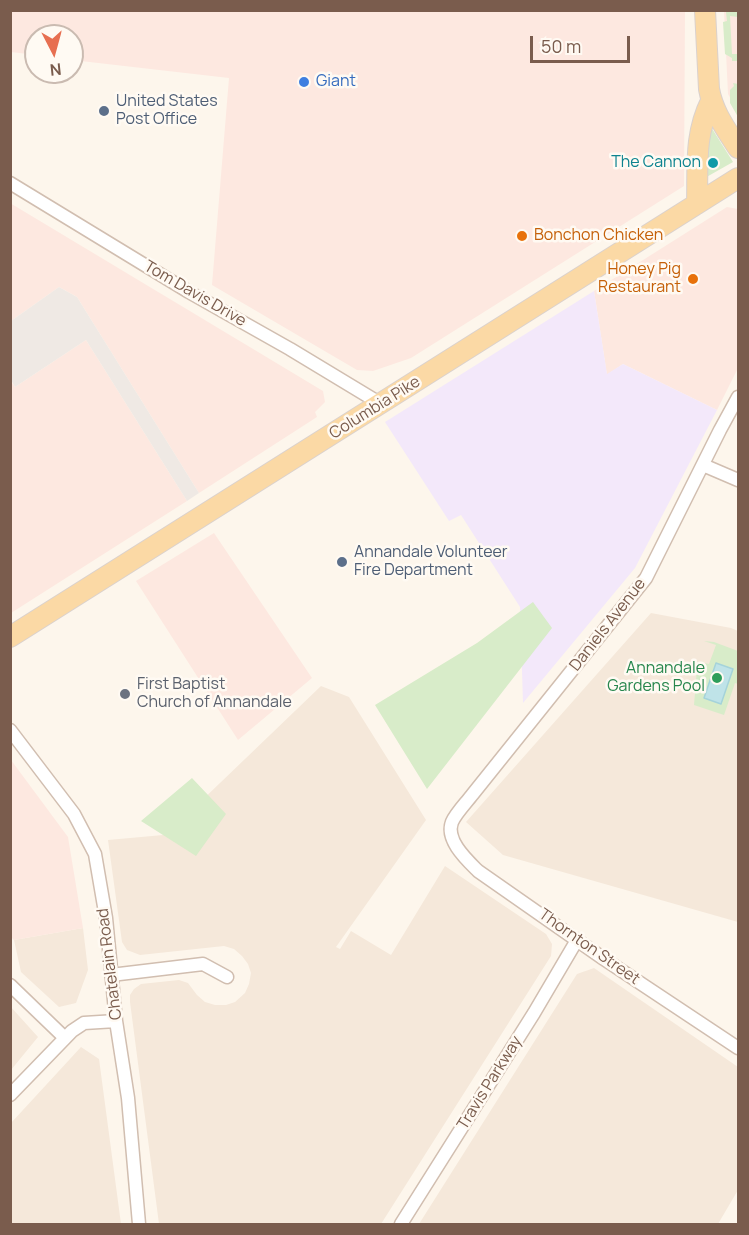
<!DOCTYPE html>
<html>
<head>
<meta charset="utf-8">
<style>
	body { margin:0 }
	#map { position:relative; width:749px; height:1235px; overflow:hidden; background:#fdf6ec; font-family:Manrope,sans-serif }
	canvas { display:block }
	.frame { position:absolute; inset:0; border:12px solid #7a5c4d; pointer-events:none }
	.north { position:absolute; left:24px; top:24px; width:60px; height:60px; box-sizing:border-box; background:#fffaf3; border:2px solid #cabbb1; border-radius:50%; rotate:174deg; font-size:16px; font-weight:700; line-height:24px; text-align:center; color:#7a5c4d }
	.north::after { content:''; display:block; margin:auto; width:21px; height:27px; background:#e76f51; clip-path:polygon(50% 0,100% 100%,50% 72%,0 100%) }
	.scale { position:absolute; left:530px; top:36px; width:100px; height:27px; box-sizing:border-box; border:3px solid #7a5c4d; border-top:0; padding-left:8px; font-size:18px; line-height:21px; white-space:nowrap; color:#7a5c4d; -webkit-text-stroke:4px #fffaf3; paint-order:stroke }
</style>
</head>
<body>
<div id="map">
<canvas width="749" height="1235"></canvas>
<div class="frame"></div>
<div class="north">N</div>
<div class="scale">50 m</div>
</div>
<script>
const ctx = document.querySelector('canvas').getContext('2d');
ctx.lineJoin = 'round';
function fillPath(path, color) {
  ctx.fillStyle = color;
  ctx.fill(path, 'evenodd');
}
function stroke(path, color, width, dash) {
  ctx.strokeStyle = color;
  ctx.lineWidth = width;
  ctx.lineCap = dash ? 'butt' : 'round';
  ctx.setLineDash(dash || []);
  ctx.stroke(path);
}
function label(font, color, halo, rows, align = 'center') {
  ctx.font = font + ' Manrope,sans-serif';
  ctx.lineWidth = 5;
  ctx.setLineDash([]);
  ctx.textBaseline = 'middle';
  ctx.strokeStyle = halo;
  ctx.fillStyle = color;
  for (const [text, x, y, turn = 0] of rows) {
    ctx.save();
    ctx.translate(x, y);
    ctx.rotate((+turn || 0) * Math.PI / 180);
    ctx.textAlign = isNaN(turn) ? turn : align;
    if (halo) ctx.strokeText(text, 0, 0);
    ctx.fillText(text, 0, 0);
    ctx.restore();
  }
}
fillPath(new Path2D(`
	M651 613 731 628 738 631V922L503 855 466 822Z
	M321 686 349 697 426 820 336 947 340 949 351 931 391 955 445 866 546 934 552 944 551 956 381 1224H159L130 1002V995L134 989 141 984 179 980 188 983 197 995 205 1002 215 1005H226L235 1002 245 993 249 984 251 973 248 964 242 956 234 949 224 946 140 955 127 950 122 942 108 840 163 835 170 831Z
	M83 928 88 970 76 1003 59 1007 21 972 14 940Z
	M594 968 738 1067V1190L718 1224H419L577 974Z
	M10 1006 38 1037 11 1070H10Z
	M81 1047 99 1059 121 1224H11V1123Z`), '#f5e8da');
fillPath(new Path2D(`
	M10 11H685L684 186 411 358 373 371 357 370 212 285 229 78 72 60V36H36V55L11 52Z
	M724 11H738V112L728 94Z
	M10 203 323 391 325 402 315 412 317 417 199 493 77 297 59 287 11 321Z
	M727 207 738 209V368L717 410 623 364 607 375 594 291Z
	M86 340 187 501 11 613 10 380 15 387Z
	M214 533 312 678 238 740 136 581Z
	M11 760 68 837 83 928 14 940 11 937Z`), '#fde8e0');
fillPath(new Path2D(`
	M59 287 77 297 199 493 187 501 86 340 15 387 11 380V321Z`), '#efe9e4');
fillPath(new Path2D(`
	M594 291 607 374 623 364 717 410 635 568 523 703 520 607 461 515 449 521 385 422Z`), '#f3e8fa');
fillPath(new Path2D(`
	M723 11H738V17L730 16 732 54H738L737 61H732V58L725 54 723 22 727 21 726 12Z
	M733 83 738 84V117L730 103V90L734 86Z
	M711 127 733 162 703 179 705 130Z
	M533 602 552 628 427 789 375 705 477 643Z
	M704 641 714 642 738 651 737 673 738 684 735 683 724 715 694 705 697 668 691 667 693 662 704 665 705 663 709 664 716 645Z
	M192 778 226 814 196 856 141 821Z`), '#d8ecc9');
const water = new Path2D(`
	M716 663 733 669 721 704 704 698Z`);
fillPath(water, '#bfe3e8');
stroke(water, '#a5d3da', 1.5);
const minor = new Path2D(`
	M10 183 189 292 290 349 381 404
	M738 397 720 430 646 578 472 795C466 803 456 813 452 822 445 840 467 860 478 871L604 959 738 1048
	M703 465 738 480
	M10 730 74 814 95 854 106 918 116 1021 128 1098 139 1224
	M111 975 203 964 227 977
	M10 985 65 1038
	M10 1095 72 1031 84 1023 116 1021
	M401 1224 534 1013 577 940`);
const primary = new Path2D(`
	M705 10 709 89C713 112 726 129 738 148
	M697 204C698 167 694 135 711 101
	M10 637 738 178`);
stroke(minor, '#d1beb0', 15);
stroke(primary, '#dad1cd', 22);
stroke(minor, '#fff', 12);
stroke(primary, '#fbd9a5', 20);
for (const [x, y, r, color] of [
	[304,82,6,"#3f7fe0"],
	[104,111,6,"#5c6f8a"],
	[713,163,6,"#0f9aa8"],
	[522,236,6,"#e8710a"],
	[693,279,6,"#e8710a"],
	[342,562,6,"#5c6f8a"],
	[717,678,6,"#2e9e5b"],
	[125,694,6,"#6b7280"]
]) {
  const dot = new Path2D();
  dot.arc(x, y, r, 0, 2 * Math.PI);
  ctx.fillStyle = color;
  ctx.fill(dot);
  stroke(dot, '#fffaf3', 2);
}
label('16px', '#366cbe', '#fffaf3', [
	["Giant",316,82]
], 'left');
label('16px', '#4e5e75', '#fffaf3', [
	["United States",116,102],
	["Post Office",116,120],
	["Annandale Volunteer",354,553],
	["Fire Department",354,571]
], 'left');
label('16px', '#0d838f', '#fffaf3', [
	["The Cannon",701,163]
], 'right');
label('16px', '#c56008', '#fffaf3', [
	["Bonchon Chicken",534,236],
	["Honey Pig",681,270,"right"],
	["Restaurant",681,288,"right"]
], 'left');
label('16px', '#7a5c4d', '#fffaf3', [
	["Tom Davis Drive",195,294,30],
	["Columbia Pike",375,408,-32],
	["Daniels Avenue",608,625,-52],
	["Thornton Street",589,947,35],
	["Chatelain Road",110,964,-97],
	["Travis Parkway",490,1083,-58]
]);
label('16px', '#27864d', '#fffaf3', [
	["Annandale",705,669],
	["Gardens Pool",705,687]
], 'right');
label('16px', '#5b616d', '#fffaf3', [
	["First Baptist",137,685],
	["Church of Annandale",137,703]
], 'left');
</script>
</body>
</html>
